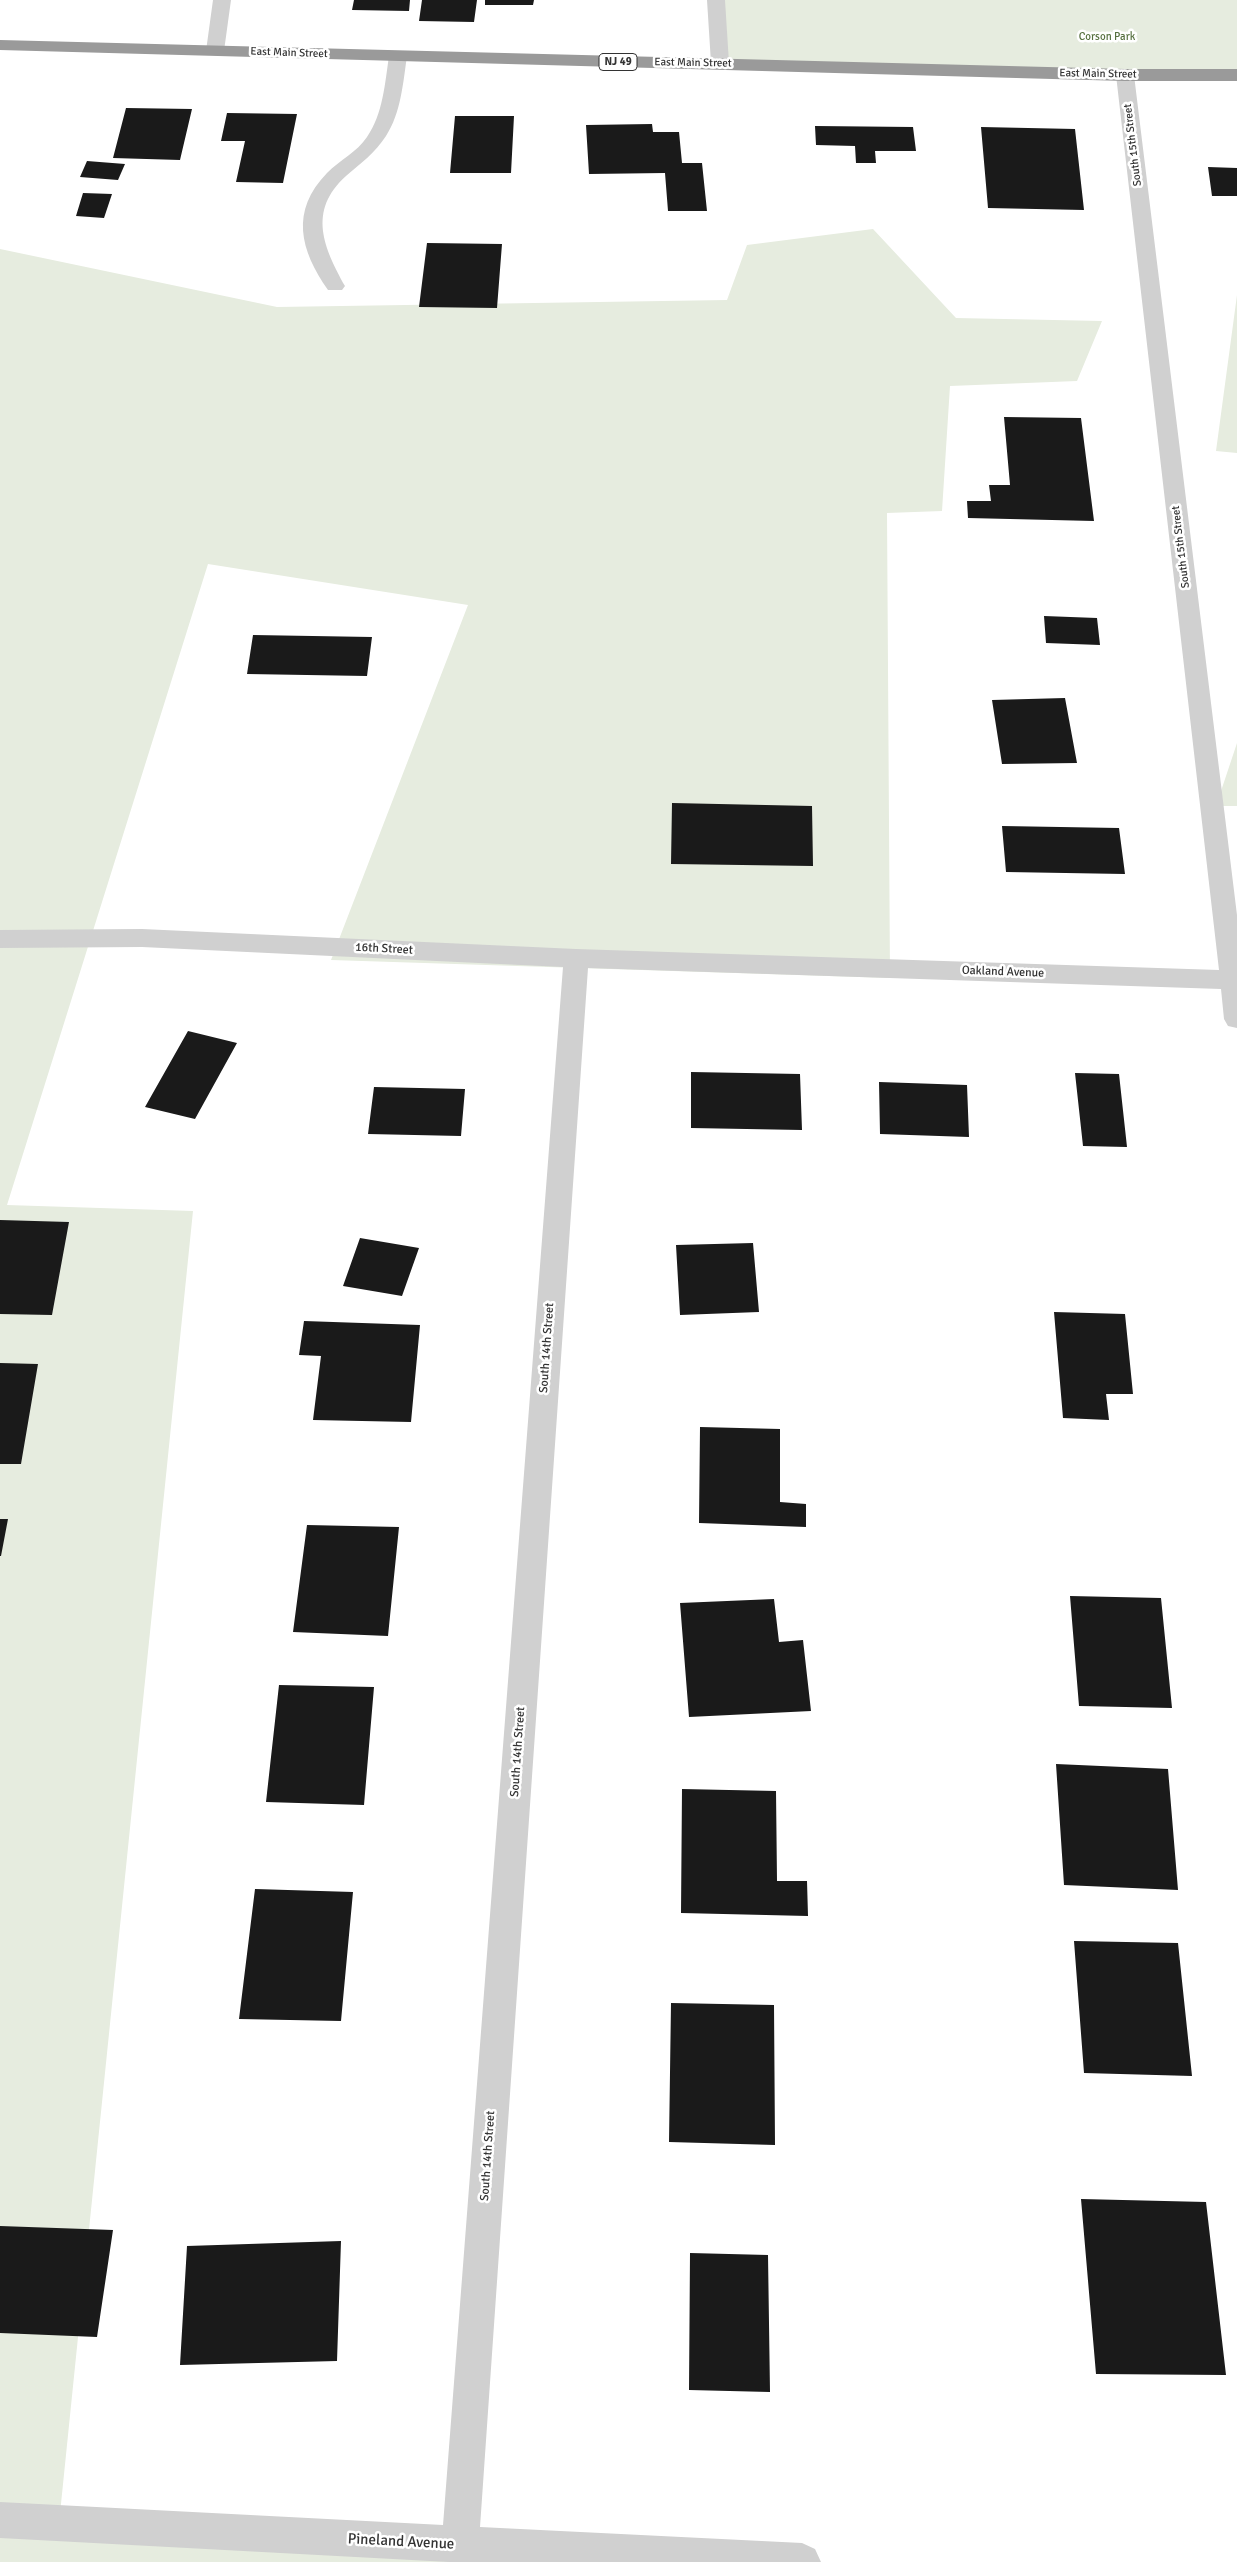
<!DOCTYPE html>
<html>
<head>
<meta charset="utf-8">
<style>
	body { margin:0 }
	canvas { display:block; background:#fff }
</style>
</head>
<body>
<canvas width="1237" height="2562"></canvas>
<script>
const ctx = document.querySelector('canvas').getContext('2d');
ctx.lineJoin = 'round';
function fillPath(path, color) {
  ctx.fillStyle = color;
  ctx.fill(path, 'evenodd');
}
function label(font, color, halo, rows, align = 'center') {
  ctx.font = font + ' Signika,sans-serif';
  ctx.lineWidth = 5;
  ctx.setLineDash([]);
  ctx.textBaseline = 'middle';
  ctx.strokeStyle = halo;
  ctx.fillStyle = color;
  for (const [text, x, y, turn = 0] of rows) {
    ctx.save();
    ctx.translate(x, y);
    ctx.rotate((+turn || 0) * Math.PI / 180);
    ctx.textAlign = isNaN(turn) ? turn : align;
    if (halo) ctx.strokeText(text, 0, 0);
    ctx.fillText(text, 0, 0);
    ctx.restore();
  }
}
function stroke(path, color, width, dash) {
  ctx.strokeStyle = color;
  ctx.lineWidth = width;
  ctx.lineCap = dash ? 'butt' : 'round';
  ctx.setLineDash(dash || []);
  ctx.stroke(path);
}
fillPath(new Path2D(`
	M716 0H1237V75L720 63Z
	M873 229 956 318 1102 321 1077 381 950 386 942 511 887 513 890 978 331 960 468 605 208 564 7 1205 193 1211 58 2533 680 2562H0V249L277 307 727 300 747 245Z
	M1237 295V453L1216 451Z
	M1237 743V806H1216Z`), '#e6ecdf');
fillPath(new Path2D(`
	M354 0H410L409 11 352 10Z
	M422 0H477L474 22 419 21Z
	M485 0H534L533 5H485Z
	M126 108 192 109 180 160 113 158Z
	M227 113 297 114 283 183 236 182 245 141H221Z
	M455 116H514L511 173H450Z
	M652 124 653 132H679L682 163H702L707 211H668L665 173 589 174 586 125Z
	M815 126 913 127 916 151H875L876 163H856L855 146 816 145Z
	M981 127 1075 129 1084 210 988 208Z
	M87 161 125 164 118 180 80 177Z
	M1208 167 1237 168V196H1212Z
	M83 193 112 194 104 218 76 216Z
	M427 243 502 244 497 308 419 307Z
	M1004 417 1081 418 1094 521 968 518 967 501H991L989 485H1010Z
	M1044 616 1097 618 1100 645 1046 643Z
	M253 635 372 637 367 676 247 674Z
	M1065 698 1077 763 1002 764 992 700Z
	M672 803 812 806 813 866 671 864Z
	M1002 826 1119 828 1125 874 1006 872Z
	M188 1031 237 1043 195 1119 145 1107Z
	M691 1072 800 1074 802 1130 691 1128Z
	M1075 1073 1119 1074 1127 1147 1083 1146Z
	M879 1082 967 1085 969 1137 880 1134Z
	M374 1087 465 1089 461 1136 368 1134Z
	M0 1220 69 1222 52 1315 0 1314Z
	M360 1238 419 1248 402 1296 343 1286Z
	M753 1243 759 1312 680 1315 676 1245Z
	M1054 1312 1125 1314 1133 1394H1106L1109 1420 1063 1418Z
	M304 1321 420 1325 411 1422 313 1420 321 1356 299 1355Z
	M0 1363 38 1364 21 1464H0Z
	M700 1427 780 1429V1502L806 1504V1527L699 1523Z
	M0 1519H8L1 1556H0Z
	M307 1525 399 1527 388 1636 293 1632Z
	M1070 1596 1161 1598 1172 1708 1079 1706Z
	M774 1599 779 1642 803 1640 811 1711 689 1717 680 1603Z
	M279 1685 374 1687 364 1805 266 1802Z
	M1056 1764 1168 1769 1178 1890 1064 1885Z
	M682 1789 776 1791 777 1881H807L808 1916 681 1913Z
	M255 1889 353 1892 341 2021 239 2019Z
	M1074 1941 1178 1943 1192 2076 1084 2073Z
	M671 2003 774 2005 775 2145 669 2142Z
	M1081 2199 1206 2202 1226 2375 1096 2374Z
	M0 2226 113 2230 97 2337 0 2333Z
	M341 2241 337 2361 180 2365 187 2246Z
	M690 2253 768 2255 770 2392 689 2390Z`), '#1a1a1a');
fillPath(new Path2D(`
	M213 0H231L224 51 221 55H209L206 51Z
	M707 0H725L729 63 726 67H714L711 63Z
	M398 51 404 52 407 56C403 83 401 113 386 136 375 153 360 164 346 176 307 211 324 248 345 286L342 290H328C300 250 290 211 327 173 340 160 357 152 367 137 383 114 385 83 389 56L392 52Z
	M1125 69 1132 71 1134 75 1237 915V1028L1228 1026 1224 1019 1221 989 588 968 480 2527 802 2543 815 2549 821 2562H449L0 2538V2502L443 2525 563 967 142 947 0 948V930L142 929 576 949 1219 970 1116 75 1118 71Z`), '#d0d0d0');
fillPath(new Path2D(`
	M0 40 1125 69H1237V81H1125L0 50Z`), '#9a9a9a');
label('11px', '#56703f', '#fff', [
	["Corson Park",1107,37]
]);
label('11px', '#333', '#fff', [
	["East Main Street",289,53,2],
	["East Main Street",693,63,1],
	["East Main Street",1098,74,1],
	["South 15th Street",1133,145,-97],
	["South 15th Street",1181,547,-97]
]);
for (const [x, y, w] of [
	[618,62,38]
]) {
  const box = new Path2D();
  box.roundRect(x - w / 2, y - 8.5, w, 17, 4);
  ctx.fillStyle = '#fff';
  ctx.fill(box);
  stroke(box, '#333', 1);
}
label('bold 11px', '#333', null, [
	["NJ 49",618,62]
]);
label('12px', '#333', '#fff', [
	["16th Street",384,949,3],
	["Oakland Avenue",1003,972,2],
	["South 14th Street",547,1348,-86],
	["South 14th Street",518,1752,-86],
	["South 14th Street",488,2156,-86]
]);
label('15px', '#333', '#fff', [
	["Pineland Avenue",401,2542,3]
]);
</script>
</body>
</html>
